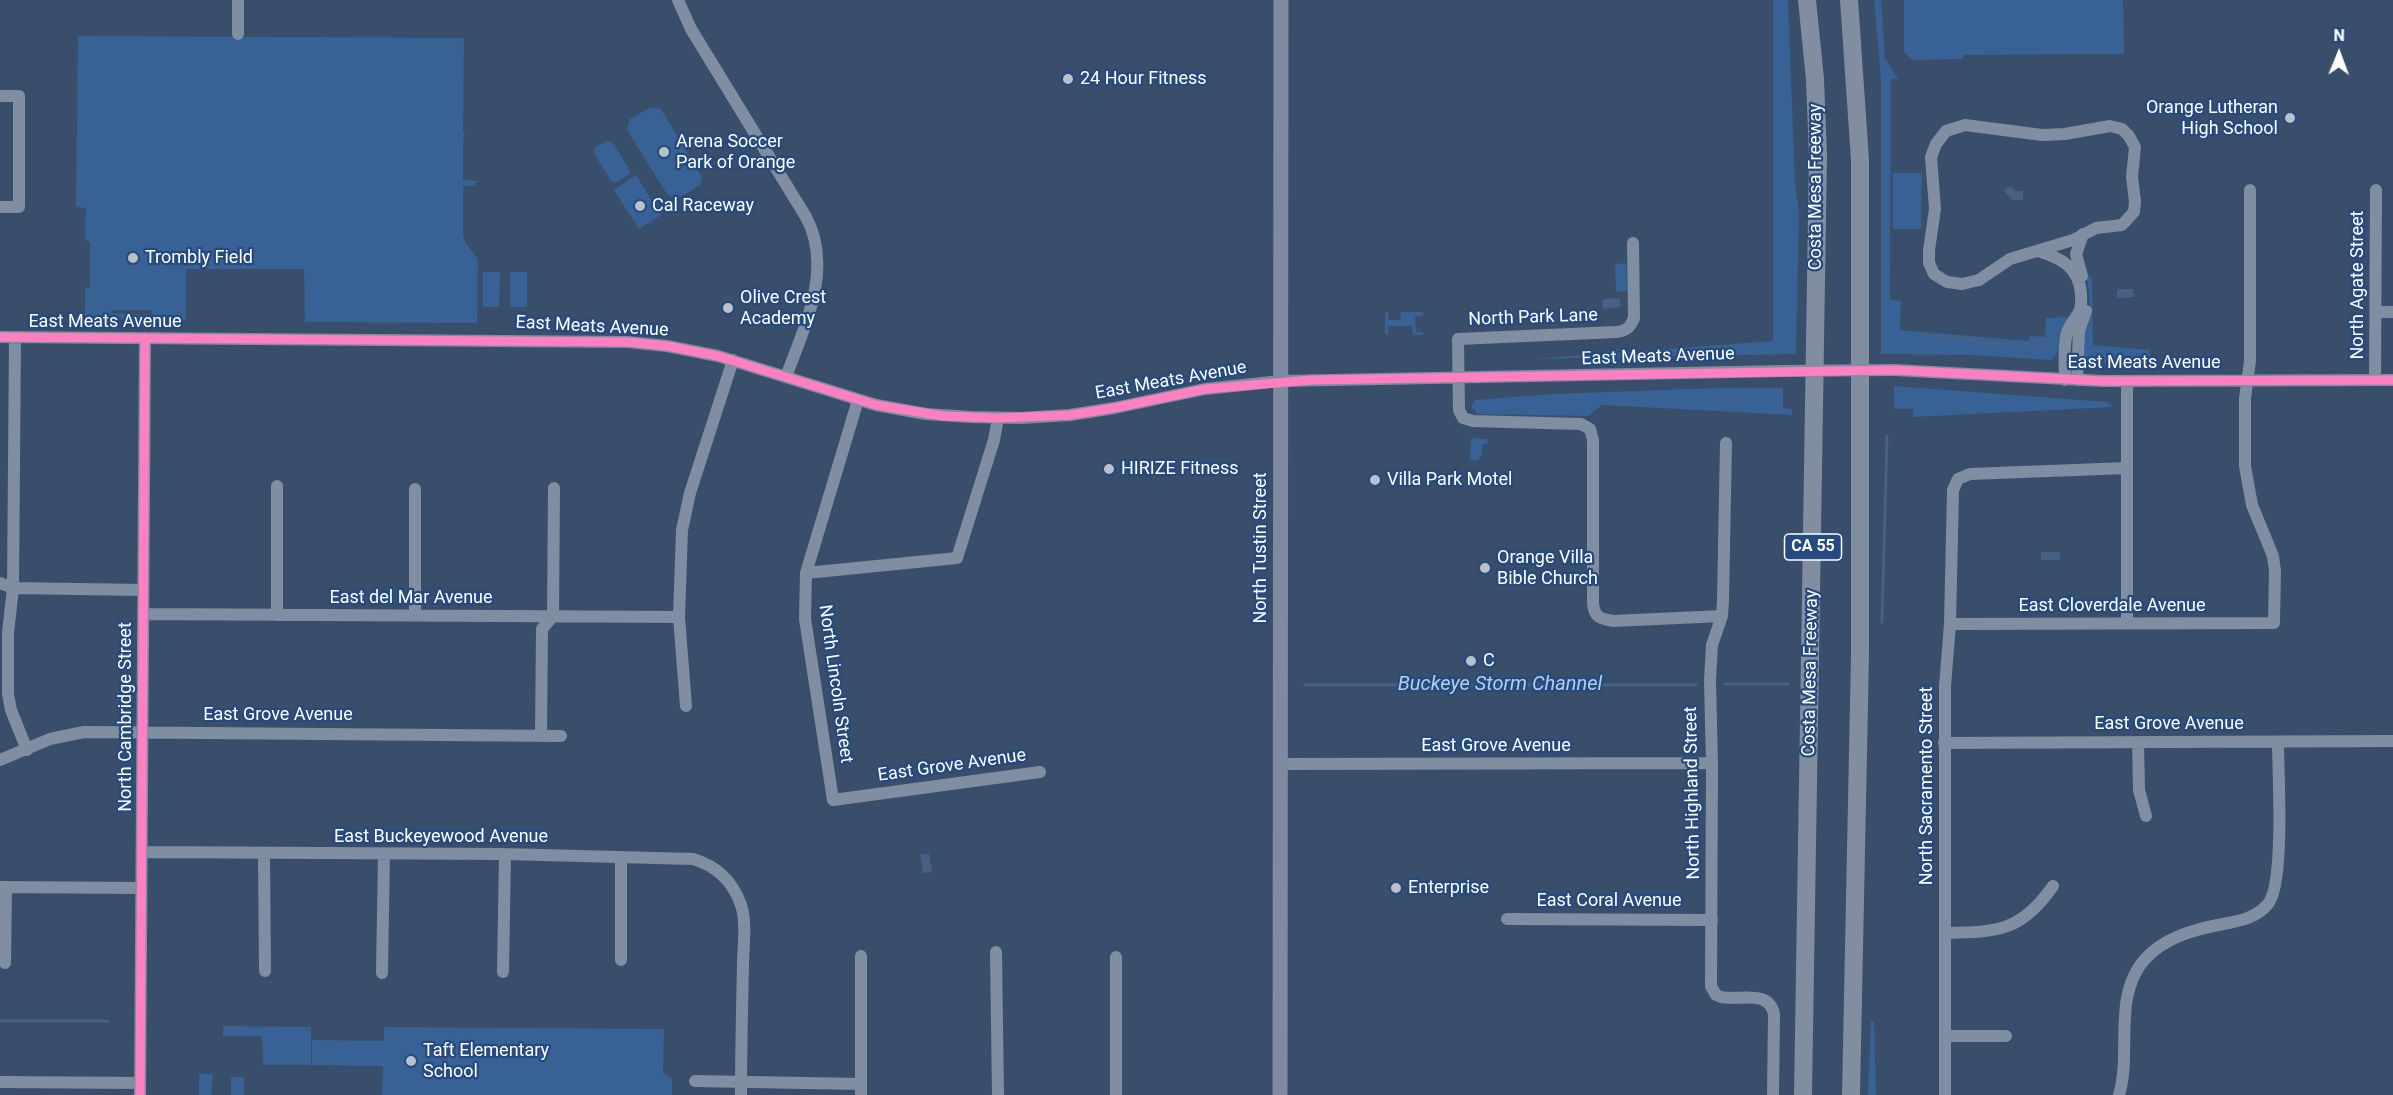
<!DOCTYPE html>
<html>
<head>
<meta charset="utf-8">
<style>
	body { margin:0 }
	#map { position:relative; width:2393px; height:1095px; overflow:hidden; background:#394e6a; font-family:Roboto,sans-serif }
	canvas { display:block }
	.north { position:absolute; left:2309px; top:24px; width:60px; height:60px; -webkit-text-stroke:4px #244a7f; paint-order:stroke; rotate:1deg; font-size:16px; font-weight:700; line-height:24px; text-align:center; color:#fff }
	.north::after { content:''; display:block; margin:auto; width:21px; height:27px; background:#fff; clip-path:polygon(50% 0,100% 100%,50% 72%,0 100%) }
</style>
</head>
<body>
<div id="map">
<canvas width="2393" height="1095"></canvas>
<div class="north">N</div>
</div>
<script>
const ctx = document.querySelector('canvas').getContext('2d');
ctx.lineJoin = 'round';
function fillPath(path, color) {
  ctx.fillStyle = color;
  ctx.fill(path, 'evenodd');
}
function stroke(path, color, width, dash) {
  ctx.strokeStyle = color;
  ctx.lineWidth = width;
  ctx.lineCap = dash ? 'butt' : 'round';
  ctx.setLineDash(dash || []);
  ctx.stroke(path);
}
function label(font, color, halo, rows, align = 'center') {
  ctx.font = font + ' Roboto,sans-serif';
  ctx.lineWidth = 4.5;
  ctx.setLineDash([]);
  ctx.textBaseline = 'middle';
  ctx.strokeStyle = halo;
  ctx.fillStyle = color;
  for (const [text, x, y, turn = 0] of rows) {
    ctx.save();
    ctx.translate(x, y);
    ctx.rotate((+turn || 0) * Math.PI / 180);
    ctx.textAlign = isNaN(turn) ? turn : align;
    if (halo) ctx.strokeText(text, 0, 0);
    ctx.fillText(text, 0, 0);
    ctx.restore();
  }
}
fillPath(new Path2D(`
	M1773 0H1788L1795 183 1799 212 1796 354 1532 359 1773 341Z
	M1874 0H1881L1885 58 1898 79H1891L1890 300 1901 301 1900 330 2029 341 2030 336 2045 337 2046 318 2072 317C2056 331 2065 347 2052 360L1971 355 1881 354V79Z
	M1904 0H2123L2124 54 1963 55V59L1912 60 1904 52Z
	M78 36 464 38 463 132H465L463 140V180L478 181 474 186H463V235L466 244 478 259 477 323 305 322 304 269H186V320L85 319V288L90 287V242L85 240 86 208 76 207ZM111 310H151L152 315 111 313Z
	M651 107 661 109 702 177 700 185C689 191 679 202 667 194L627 130 630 119Z
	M606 141 613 142 630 171 628 175 615 183 611 181 593 152 595 147Z
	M1893 173H1922L1921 229H1893Z
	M636 175 661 215 639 229 614 190Z
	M1626 263 1627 291 1616 292 1615 264Z
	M483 272H500L499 307H483Z
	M510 272H527V307H510Z
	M2087 274 2092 278 2093 345 2150 350V362H2097L2084 357 2083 338 2090 305Z
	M1385 312H1388L1389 320H1400L1401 312H1424L1422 316H1415L1416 332H1423V335H1413L1412 326H1388V335L1385 334Z
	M1894 386 2107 402 2113 407 1913 417V409H1894Z
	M1719 388H1783V408L1792 409V415L1602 405 1588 416 1476 414V411L1471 408 1475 400 1552 394Z
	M1471 438 1487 439 1488 444H1483L1482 454 1478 460H1470Z
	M1871 1020 1874 1022 1876 1095H1868Z
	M223 1026 311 1027V1065H263L262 1036H223Z
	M384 1027 664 1029 663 1073 672 1079V1095H382L383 1066 312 1065V1040L384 1041Z
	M199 1074H213L211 1095H199Z
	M231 1077H244V1095H231Z`), '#386195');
fillPath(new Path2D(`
	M2010 186 2015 191H2023V200H2012L2004 191Z
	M2117 289H2133L2134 297 2117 298Z
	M1611 298 1620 299 1621 307 1603 309 1602 300Z
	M2041 552H2060V560H2041Z
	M920 854H929L932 872 923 873Z`), '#466186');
stroke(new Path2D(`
	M1921 335 2049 348
	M1882 622 1887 436
	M1725 684H1788
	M1305 685H1696
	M0 1021H108`), '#466186', 3);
stroke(new Path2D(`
	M678 0 691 29 806 217C834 269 804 327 786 377
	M238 34V0
	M0 96H19V207H0
	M1965 125 2042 135 2065 134 2110 126 2122 129 2129 136 2135 147 2132 177 2135 202 2134 212 2122 225 2096 228 2073 240 2010 259 1979 280 1962 284 1947 282 1934 274 1929 263V250L1935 209 1931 157 1936 144 1946 131Z
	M1633 243 1634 318C1630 328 1626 331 1616 332L1458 339 1459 410 1463 418 1473 421 1581 424 1590 429 1593 440V603C1594 617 1600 619 1613 621L1722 616
	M2038 251C2061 258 2079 267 2081 294 2081 300 2082 306 2079 312 2075 320 2069 325 2067 333 2063 347 2065 365 2065 380
	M2082 276 2076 254 2083 234
	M2376 312H2393
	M0 337 628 342 667 346 718 356 876 405 926 414 971 417 1021 418 1070 415 1114 408 1205 389 1281 381 1783 371
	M15 338 13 588 8 633V694L11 710 27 750
	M1894 370 2103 381 2393 380
	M2077 380 2079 331 2086 311
	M2375 380 2376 190
	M2127 381V623
	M858 400 806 573 805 619 833 800 1040 772
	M1726 443 1723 600 1722 616 1712 645 1710 681 1712 763 1711 986 1716 995 1721 997C1739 1001 1769 989 1774 1014L1773 1095
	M806 573 957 558 994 440 998 418
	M0 583 13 588 143 590
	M143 614 679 617
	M277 615V486
	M415 616V489
	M1950 624 2274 623 2275 571 2273 556 2252 505 2245 466V398L2250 361V190
	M686 706 679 617 682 530 690 493 733 360
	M541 735 542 629 553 616 554 488
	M2138 742 2139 790 2146 816
	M1944 743 2393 741
	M0 760 50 739 84 732 561 736
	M1280 764 1712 763
	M142 852 505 854 693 859C717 866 733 882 741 905 747 923 743 947 743 965 742 1009 741 1052 741 1095
	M264 854 265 971
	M621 858V960
	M0 887 141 888
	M1507 919 1712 920
	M1945 933C1997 932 2021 932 2053 886
	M996 952 998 1095
	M5 963 6 888
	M503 972 505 854
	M382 973 384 854
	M1945 1036H2006
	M695 1081 861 1084
	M0 1082 140 1083
	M140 1095 145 338
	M861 1095V956
	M1116 1095V957
	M1945 1095V686L1950 624 1953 490 1958 479 1970 474 2127 468
	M2119 1095C2132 1052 2112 996 2145 959 2165 937 2196 929 2223 924 2240 921 2256 918 2268 904 2285 883 2278 773 2278 742`), '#7f8ea0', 12);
stroke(new Path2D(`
	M1280 1095 1281 0`), '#7d8a9f', 15);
stroke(new Path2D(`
	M1849 0 1860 160V655L1851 1095
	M1803 1095 1818 155 1815 79 1807 0`), '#808ea0', 18);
stroke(new Path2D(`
	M1783 371 1894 370`), '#7f8ea0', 12);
stroke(new Path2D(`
	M0 337 628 342 667 346 718 356 876 405 943 416 998 418 1070 415 1114 408 1205 389 1311 380 1894 370 2103 381 2393 380
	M140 1095 145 338`), '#ff80c0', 9);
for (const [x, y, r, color] of [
	[1068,79,6,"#bac1cb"],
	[2290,118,6,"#bac1cb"],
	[664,152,6,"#bac1cb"],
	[640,206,6,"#bac1cb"],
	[133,258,6,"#bac1cb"],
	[728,308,6,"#bac1cb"],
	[1109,469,6,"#bac1cb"],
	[1375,480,6,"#bac1cb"],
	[1485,568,6,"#bac1cb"],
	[1471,661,6,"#bac1cb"],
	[1396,888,6,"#bac1cb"],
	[411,1061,6,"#bac1cb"]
]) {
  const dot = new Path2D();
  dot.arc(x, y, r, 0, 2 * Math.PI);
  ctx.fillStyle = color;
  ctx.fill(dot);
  stroke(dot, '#244a7f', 2);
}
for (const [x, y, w] of [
	[1813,547,57]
]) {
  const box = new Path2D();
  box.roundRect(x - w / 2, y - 13, w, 26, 4.5);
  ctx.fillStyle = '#244a7f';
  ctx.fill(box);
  stroke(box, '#fff', 1.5);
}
label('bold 16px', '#fff', null, [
	["CA 55",1813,547]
]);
label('18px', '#fff', '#244a7f', [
	["24 Hour Fitness",1080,79],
	["Orange Lutheran",2278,108,"right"],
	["High School",2278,129,"right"],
	["Arena Soccer",676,142],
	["Park of Orange",676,163],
	["Cal Raceway",652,206],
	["Trombly Field",145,258],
	["Olive Crest",740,298],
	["Academy",740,319],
	["HIRIZE Fitness",1121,469],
	["Villa Park Motel",1387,480],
	["Orange Villa",1497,558],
	["Bible Church",1497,579],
	["C",1483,661],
	["Enterprise",1408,888],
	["Taft Elementary",423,1051],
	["School",423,1072]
], 'left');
label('18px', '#fff', '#244a7f', [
	["Costa Mesa Freeway",1816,187,-90],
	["North Agate Street",2358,285,-90],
	["North Park Lane",1533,318,-2],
	["East Meats Avenue",105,322],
	["East Meats Avenue",592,327,3],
	["East Meats Avenue",1658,357,-2],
	["East Meats Avenue",2144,363],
	["East Meats Avenue",1171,381,-10],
	["North Tustin Street",1261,548,-90],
	["East del Mar Avenue",411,598],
	["East Cloverdale Avenue",2112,606],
	["Costa Mesa Freeway",1811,673,-89],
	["North Lincoln Street",835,684,82],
	["East Grove Avenue",278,715],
	["North Cambridge Street",126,717,-90],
	["East Grove Avenue",2169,724],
	["East Grove Avenue",1496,746],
	["East Grove Avenue",952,766,-8],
	["North Sacramento Street",1927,786,-90],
	["North Highland Street",1693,793,-91],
	["East Buckeyewood Avenue",441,837],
	["East Coral Avenue",1609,901]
]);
label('italic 20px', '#b5ceee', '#244a7f', [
	["Buckeye Storm Channel",1500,685]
]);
</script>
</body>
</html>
